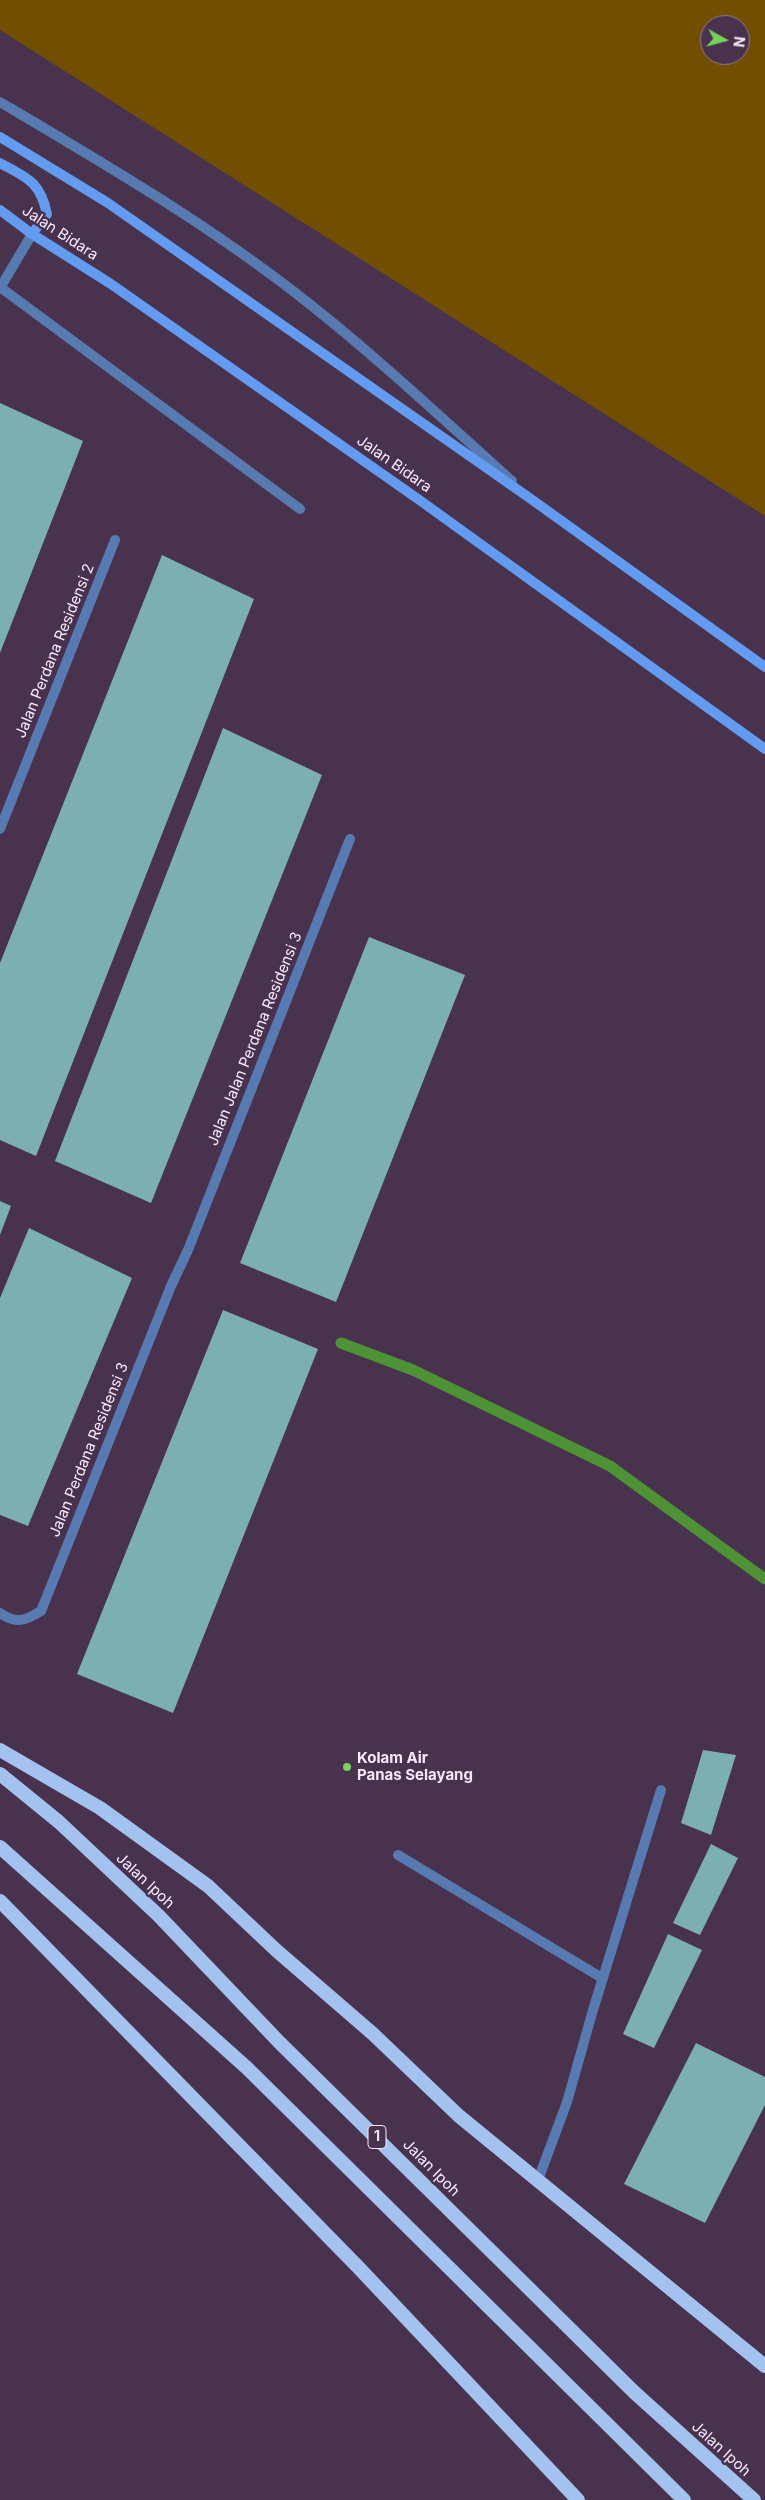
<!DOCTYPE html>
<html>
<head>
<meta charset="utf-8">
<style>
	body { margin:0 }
	#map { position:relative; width:765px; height:2500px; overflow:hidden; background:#48324e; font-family:Inter,sans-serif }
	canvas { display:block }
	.north { position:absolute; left:700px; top:15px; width:50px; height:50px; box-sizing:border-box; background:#48324e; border:1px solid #8f7c94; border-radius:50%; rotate:97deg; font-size:14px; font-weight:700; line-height:20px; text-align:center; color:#f9ebfd }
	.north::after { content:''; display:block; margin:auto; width:18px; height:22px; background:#77d259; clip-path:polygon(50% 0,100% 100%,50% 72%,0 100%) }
</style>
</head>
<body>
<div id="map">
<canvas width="765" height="2500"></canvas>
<div class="north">N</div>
</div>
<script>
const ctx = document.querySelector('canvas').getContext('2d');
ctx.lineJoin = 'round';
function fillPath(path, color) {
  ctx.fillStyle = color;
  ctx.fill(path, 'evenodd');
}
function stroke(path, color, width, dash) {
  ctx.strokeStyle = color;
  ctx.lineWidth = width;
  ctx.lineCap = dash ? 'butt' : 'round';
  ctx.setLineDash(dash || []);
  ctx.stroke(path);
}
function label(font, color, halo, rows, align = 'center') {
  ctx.font = font + ' Inter,sans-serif';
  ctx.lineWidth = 5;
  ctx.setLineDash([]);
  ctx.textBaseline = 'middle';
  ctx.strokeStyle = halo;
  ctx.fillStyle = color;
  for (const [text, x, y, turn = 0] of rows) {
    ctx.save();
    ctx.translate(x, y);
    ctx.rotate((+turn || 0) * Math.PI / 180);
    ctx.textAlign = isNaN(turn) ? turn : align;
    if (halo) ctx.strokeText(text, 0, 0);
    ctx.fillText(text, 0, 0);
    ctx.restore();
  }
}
fillPath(new Path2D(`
	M0 0H765V516L0 30ZM710 25H740V55H710Z`), '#724e00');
stroke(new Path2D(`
	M341 1343 413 1370 610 1466 765 1579`), '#4d9235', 11);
fillPath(new Path2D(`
	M0 403 83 441 0 653Z
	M162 555 254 599 36 1156 0 1140V963Z
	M223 728 322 775 151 1203 55 1161Z
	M369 937 465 975 336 1302 240 1263Z
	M0 1201 11 1206 0 1235Z
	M29 1228 132 1278 28 1526 0 1515V1298Z
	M223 1310 318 1349 173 1713 77 1674Z
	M703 1750 736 1755 711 1835 681 1823Z
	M711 1844 738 1858 700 1935 673 1923Z
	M668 1934 702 1950 654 2048 623 2034Z
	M696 2043 765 2077V2105L705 2223 624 2184Z`), '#7bafb0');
stroke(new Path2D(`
	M0 287 300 509
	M398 1855 602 1978
	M538 2180 567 2102 593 2010 661 1790`), '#577ab0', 10);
stroke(new Path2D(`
	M0 102C105 164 211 226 307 302 378 358 444 420 512 481
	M0 288 32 234
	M0 829 115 540
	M0 1613C16 1624 25 1621 41 1611L171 1286 188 1250 350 839`), '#577ab0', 10);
stroke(new Path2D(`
	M0 137 108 203 531 499 765 667
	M0 163C27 178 40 181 47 214L32 234
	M0 210 32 234 111 284 418 499 765 749`), '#639bf0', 10);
stroke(new Path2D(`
	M0 1750 100 1808 208 1886 277 1951 372 2033 459 2116 765 2366
	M0 1774 59 1822 159 1916 279 2042 635 2393 754 2500
	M0 1847 247 2068 684 2500
	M0 1901 359 2268 578 2500`), '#a4c2f0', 14);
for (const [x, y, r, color] of [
	[347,1767,5,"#77d259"]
]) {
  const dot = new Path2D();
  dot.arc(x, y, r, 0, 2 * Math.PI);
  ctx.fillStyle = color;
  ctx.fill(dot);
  stroke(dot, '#48324e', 2);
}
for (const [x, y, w] of [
	[377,2137,18]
]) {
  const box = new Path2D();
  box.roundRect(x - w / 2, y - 11.5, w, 23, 4);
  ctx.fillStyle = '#48324e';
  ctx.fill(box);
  stroke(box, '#f9ebfd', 1);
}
label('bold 14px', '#f9ebfd', null, [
	["1",377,2137]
]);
label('15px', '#f9ebfd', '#48324e', [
	["Jalan Bidara",60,233,33],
	["Jalan Bidara",394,464,35],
	["Jalan Perdana Residensi 2",55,651,-68],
	["Jalan Jalan Perdana Residensi 3",255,1039,-68],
	["Jalan Perdana Residensi 3",89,1450,-68],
	["Jalan Ipoh",145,1881,43],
	["Jalan Ipoh",431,2168,45],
	["Jalan Ipoh",721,2449,42]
]);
label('bold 15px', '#f9ebfd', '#48324e', [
	["Kolam Air",357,1758],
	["Panas Selayang",357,1775]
], 'left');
</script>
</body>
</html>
